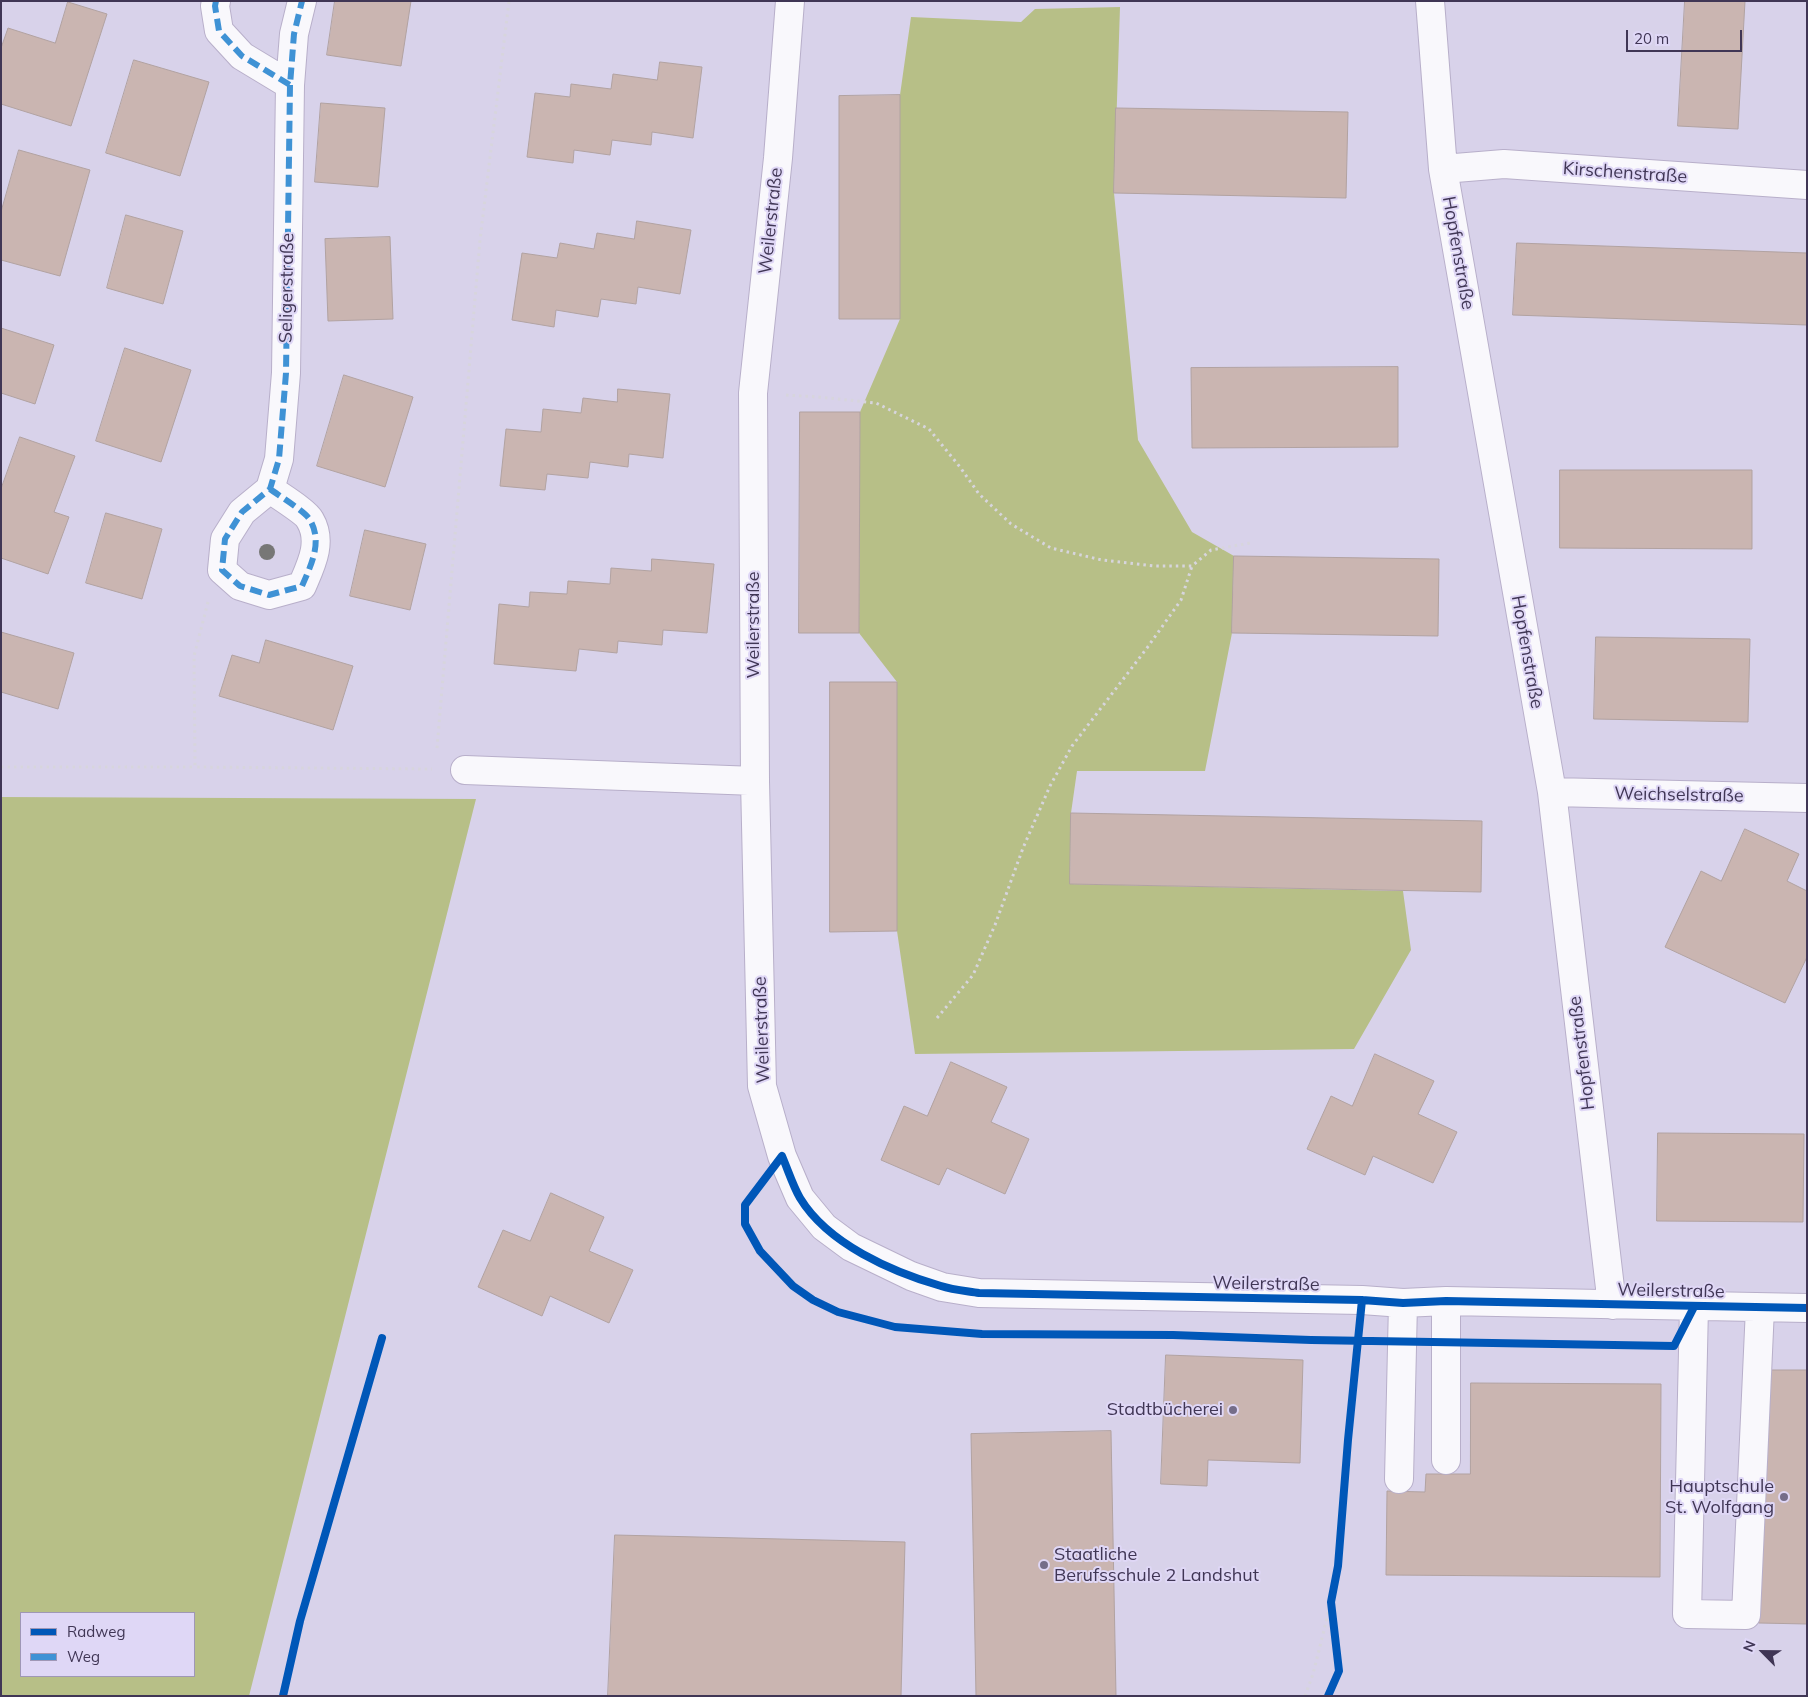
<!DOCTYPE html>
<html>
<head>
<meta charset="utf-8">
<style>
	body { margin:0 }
	#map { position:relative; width:1808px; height:1697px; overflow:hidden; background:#d8d2ea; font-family:Mulish,sans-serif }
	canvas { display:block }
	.frame { position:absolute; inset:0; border:2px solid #403655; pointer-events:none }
	.legend { position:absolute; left:20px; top:1612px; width:175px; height:65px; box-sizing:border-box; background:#dfd7f6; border:1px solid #9f97b6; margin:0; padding:6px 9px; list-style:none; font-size:15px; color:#403655 }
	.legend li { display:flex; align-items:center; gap:10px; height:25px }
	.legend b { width:25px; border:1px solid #9f97b6 }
	.north { position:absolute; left:1738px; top:1627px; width:50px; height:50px; -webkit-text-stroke:4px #dfd7f6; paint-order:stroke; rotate:293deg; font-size:14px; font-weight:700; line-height:20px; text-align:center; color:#403655 }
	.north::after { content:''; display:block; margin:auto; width:18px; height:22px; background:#403655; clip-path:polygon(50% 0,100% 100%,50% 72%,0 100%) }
	.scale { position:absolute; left:1626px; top:30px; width:116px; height:22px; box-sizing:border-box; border:2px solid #403655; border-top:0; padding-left:6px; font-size:15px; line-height:18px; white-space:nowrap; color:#403655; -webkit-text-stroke:4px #dfd7f6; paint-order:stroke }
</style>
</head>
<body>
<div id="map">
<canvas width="1808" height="1697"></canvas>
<div class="frame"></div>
<ul class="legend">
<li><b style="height:6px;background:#0057b8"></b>Radweg</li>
<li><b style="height:6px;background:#3f92d5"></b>Weg</li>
</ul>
<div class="north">N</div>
<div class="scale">20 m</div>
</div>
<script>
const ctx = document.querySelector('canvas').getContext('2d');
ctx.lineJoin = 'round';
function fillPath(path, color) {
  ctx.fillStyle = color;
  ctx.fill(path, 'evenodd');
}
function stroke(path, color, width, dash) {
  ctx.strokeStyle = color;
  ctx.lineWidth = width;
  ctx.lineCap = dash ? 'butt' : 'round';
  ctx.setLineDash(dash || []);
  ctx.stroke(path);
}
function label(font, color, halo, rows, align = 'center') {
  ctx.font = font + ' Mulish,sans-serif';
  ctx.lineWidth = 4;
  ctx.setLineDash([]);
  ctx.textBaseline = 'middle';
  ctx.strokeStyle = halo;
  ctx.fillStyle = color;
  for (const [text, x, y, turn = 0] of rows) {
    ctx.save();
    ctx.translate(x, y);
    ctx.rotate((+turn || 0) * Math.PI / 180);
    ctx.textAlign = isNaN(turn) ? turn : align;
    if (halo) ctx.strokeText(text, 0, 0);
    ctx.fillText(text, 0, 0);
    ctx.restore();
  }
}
fillPath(new Path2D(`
	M1120 7 1114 193 1138 440 1192 532 1234 556 1232 633 1205 771H1077L1071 813 1070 884 1403 891 1411 950 1354 1049 915 1054 897 931V682L859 633 860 412 900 319V95L911 17 1021 22 1035 9Z
	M1 797 476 799 249 1696H1ZM21 1613H194V1676H21Z`), '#b7bf87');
const building = new Path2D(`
	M335 1H411L401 66 327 55Z
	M1685 1H1745L1738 129 1678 126Z
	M68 2 107 14 71 126 1 104V48L8 28 55 43Z
	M134 60 209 82 180 176 106 153Z
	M660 62 702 67 693 138 652 132 651 145 612 140 610 155 574 150 573 163 527 157 535 93 570 97 571 84 611 89 613 74 657 80Z
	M900 95V319H839V96Z
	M321 103 385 108 378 187 315 182Z
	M1116 108 1348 112 1346 198 1114 193Z
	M19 150 90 170 60 276 1 260V212Z
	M126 215 183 231 163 304 107 288Z
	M637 221 691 230 680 294 638 287 636 304 601 299 598 317 556 310 554 327 512 320 522 253 557 258 560 243 594 249 597 233 634 239Z
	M390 237 393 319 328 321 325 239Z
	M1517 243 1807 253V325L1513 315Z
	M1 328 54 345 35 404 1 393Z
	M125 348 191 370 161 462 96 441Z
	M1398 367V447L1192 448 1191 368Z
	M344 375 413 397 385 487 317 466Z
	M618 389 670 394 663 458 629 454 628 467 590 462 588 478 547 474 545 490 500 486 506 429 541 432 543 409 581 413 583 398 617 402Z
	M800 412H860L859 633H799Z
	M20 437 75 456 54 512 69 517 48 574 1 558V489Z
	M1560 470H1752V549L1560 548Z
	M106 513 162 529 142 599 86 583Z
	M365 530 426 544 410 610 350 596Z
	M1234 556 1439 559 1438 636 1232 633Z
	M652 559 714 564 707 633 663 630 662 645 618 641 617 653 579 649 576 671 494 664 499 604 529 607 530 592 567 594 568 581 610 584 611 568 651 571Z
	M1 632 74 653 58 709 1 692Z
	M1596 637 1750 639 1748 722 1594 719Z
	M266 640 353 666 333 730 219 696 232 655 259 663Z
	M830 682H897V931L830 932Z
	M1071 813 1482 821 1481 892 1070 884Z
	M1745 829 1799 854 1787 881 1807 891V957L1785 1003 1665 947 1701 871 1721 881Z
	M1375 1054 1434 1081 1418 1114 1457 1132 1433 1183 1373 1156 1365 1175 1307 1149 1331 1096 1352 1106Z
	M951 1062 1007 1087 991 1122 1029 1139 1005 1194 947 1168 939 1185 881 1160 904 1106 927 1116Z
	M1658 1133 1804 1134 1803 1222 1657 1221Z
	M551 1193 604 1217 589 1251 633 1270 609 1323 550 1296 542 1316 478 1287 503 1230 530 1241Z
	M1166 1355 1303 1360 1300 1463 1208 1460 1207 1486 1161 1484Z
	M1764 1370H1807V1624L1759 1623Z
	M1471 1383 1661 1384 1660 1577 1386 1575 1387 1491 1425 1492 1426 1474H1470Z
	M1111 1431 1116 1696H976L971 1434Z
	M615 1535 905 1542 901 1696H608Z`);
fillPath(building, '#cab5b1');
stroke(building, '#b1a2a1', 1);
const minor = new Path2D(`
	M216 1 215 6 219 31 242 56 290 85 294 34 302 1
	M790 1 778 158 753 393 755 781 762 1086 782 1156 800 1198 824 1227 851 1247 911 1276 942 1287 979 1293 1362 1300 1403 1303 1446 1301 1807 1308
	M1430 1 1443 169 1552 792 1612 1305
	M1443 169 1504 164 1807 185
	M270 489C278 495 306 512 310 520 323 542 311 565 302 586L269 595 240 586 222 570 225 539 242 512 270 489 279 459 286 373 290 85
	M465 770 755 781
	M1552 792 1807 798
	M1694 1307 1687 1614 1746 1615 1760 1308
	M1446 1460V1301
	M1399 1479 1403 1303`);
stroke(minor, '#b8afca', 30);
stroke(new Path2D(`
	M786 395 819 397 876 403 929 429 960 467 979 494 1011 524 1051 548 1102 560 1155 566H1192L1211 550 1250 543
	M208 602 194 656 195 767 432 769
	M437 748 480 240 509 1
	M1 767H195
	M937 1018 973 975 995 925 1023 848 1050 786 1072 746 1147 648 1181 600 1192 566
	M1305 1696 1313 1674 1331 1602`), '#d7d5dd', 3, [2.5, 4]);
stroke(minor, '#f9f8fc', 28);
stroke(new Path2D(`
	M216 1 215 6 219 31 242 56 290 85 294 34 302 1
	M270 489C278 495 306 512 310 520 323 542 311 565 302 586L269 595 240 586 222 570 225 539 242 512 270 489 279 459 286 373 290 85`), '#3f92d5', 6, [12, 6]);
stroke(new Path2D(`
	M1694 1307 1674 1346 1311 1340 1173 1335 982 1334 895 1327 838 1312 813 1300 793 1286 760 1251 745 1224V1205L782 1156C788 1170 793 1186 800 1198 828 1244 892 1272 941 1286 953 1290 967 1291 979 1293L1362 1300 1403 1303 1446 1301 1807 1308
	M283 1696 300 1621 382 1338
	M1328 1696 1339 1671 1331 1602 1338 1566 1348 1440 1362 1300`), '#0057b8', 8);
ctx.fillStyle = '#777776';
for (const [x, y] of [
	[267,552]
]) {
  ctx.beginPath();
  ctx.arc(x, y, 8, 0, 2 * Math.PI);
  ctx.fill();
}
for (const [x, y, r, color] of [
	[1233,1410,5,"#756d89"],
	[1784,1497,5,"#756d89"],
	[1044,1565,5,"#756d89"]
]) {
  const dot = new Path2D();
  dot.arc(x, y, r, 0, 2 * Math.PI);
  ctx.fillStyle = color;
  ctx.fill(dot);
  stroke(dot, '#dfd7f6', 2);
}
label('18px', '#403655', '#dfd7f6', [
	["Kirschenstraße",1625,173,4],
	["Weilerstraße",771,221,-84],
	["Hopfenstraße",1458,253,80],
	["Seligerstraße",287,288,-89],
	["Weilerstraße",754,625,-90],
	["Hopfenstraße",1527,652,80],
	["Weichselstraße",1679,795,1],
	["Weilerstraße",762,1030,-92],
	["Hopfenstraße",1582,1053,-97],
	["Weilerstraße",1266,1284,1],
	["Weilerstraße",1671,1291,1]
]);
label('18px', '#403655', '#dfd7f6', [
	["Stadtbücherei",1223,1410],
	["Hauptschule",1774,1487],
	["St. Wolfgang",1774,1508],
	["Staatliche",1054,1555,"left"],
	["Berufsschule 2 Landshut",1054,1576,"left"]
], 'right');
</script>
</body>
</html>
